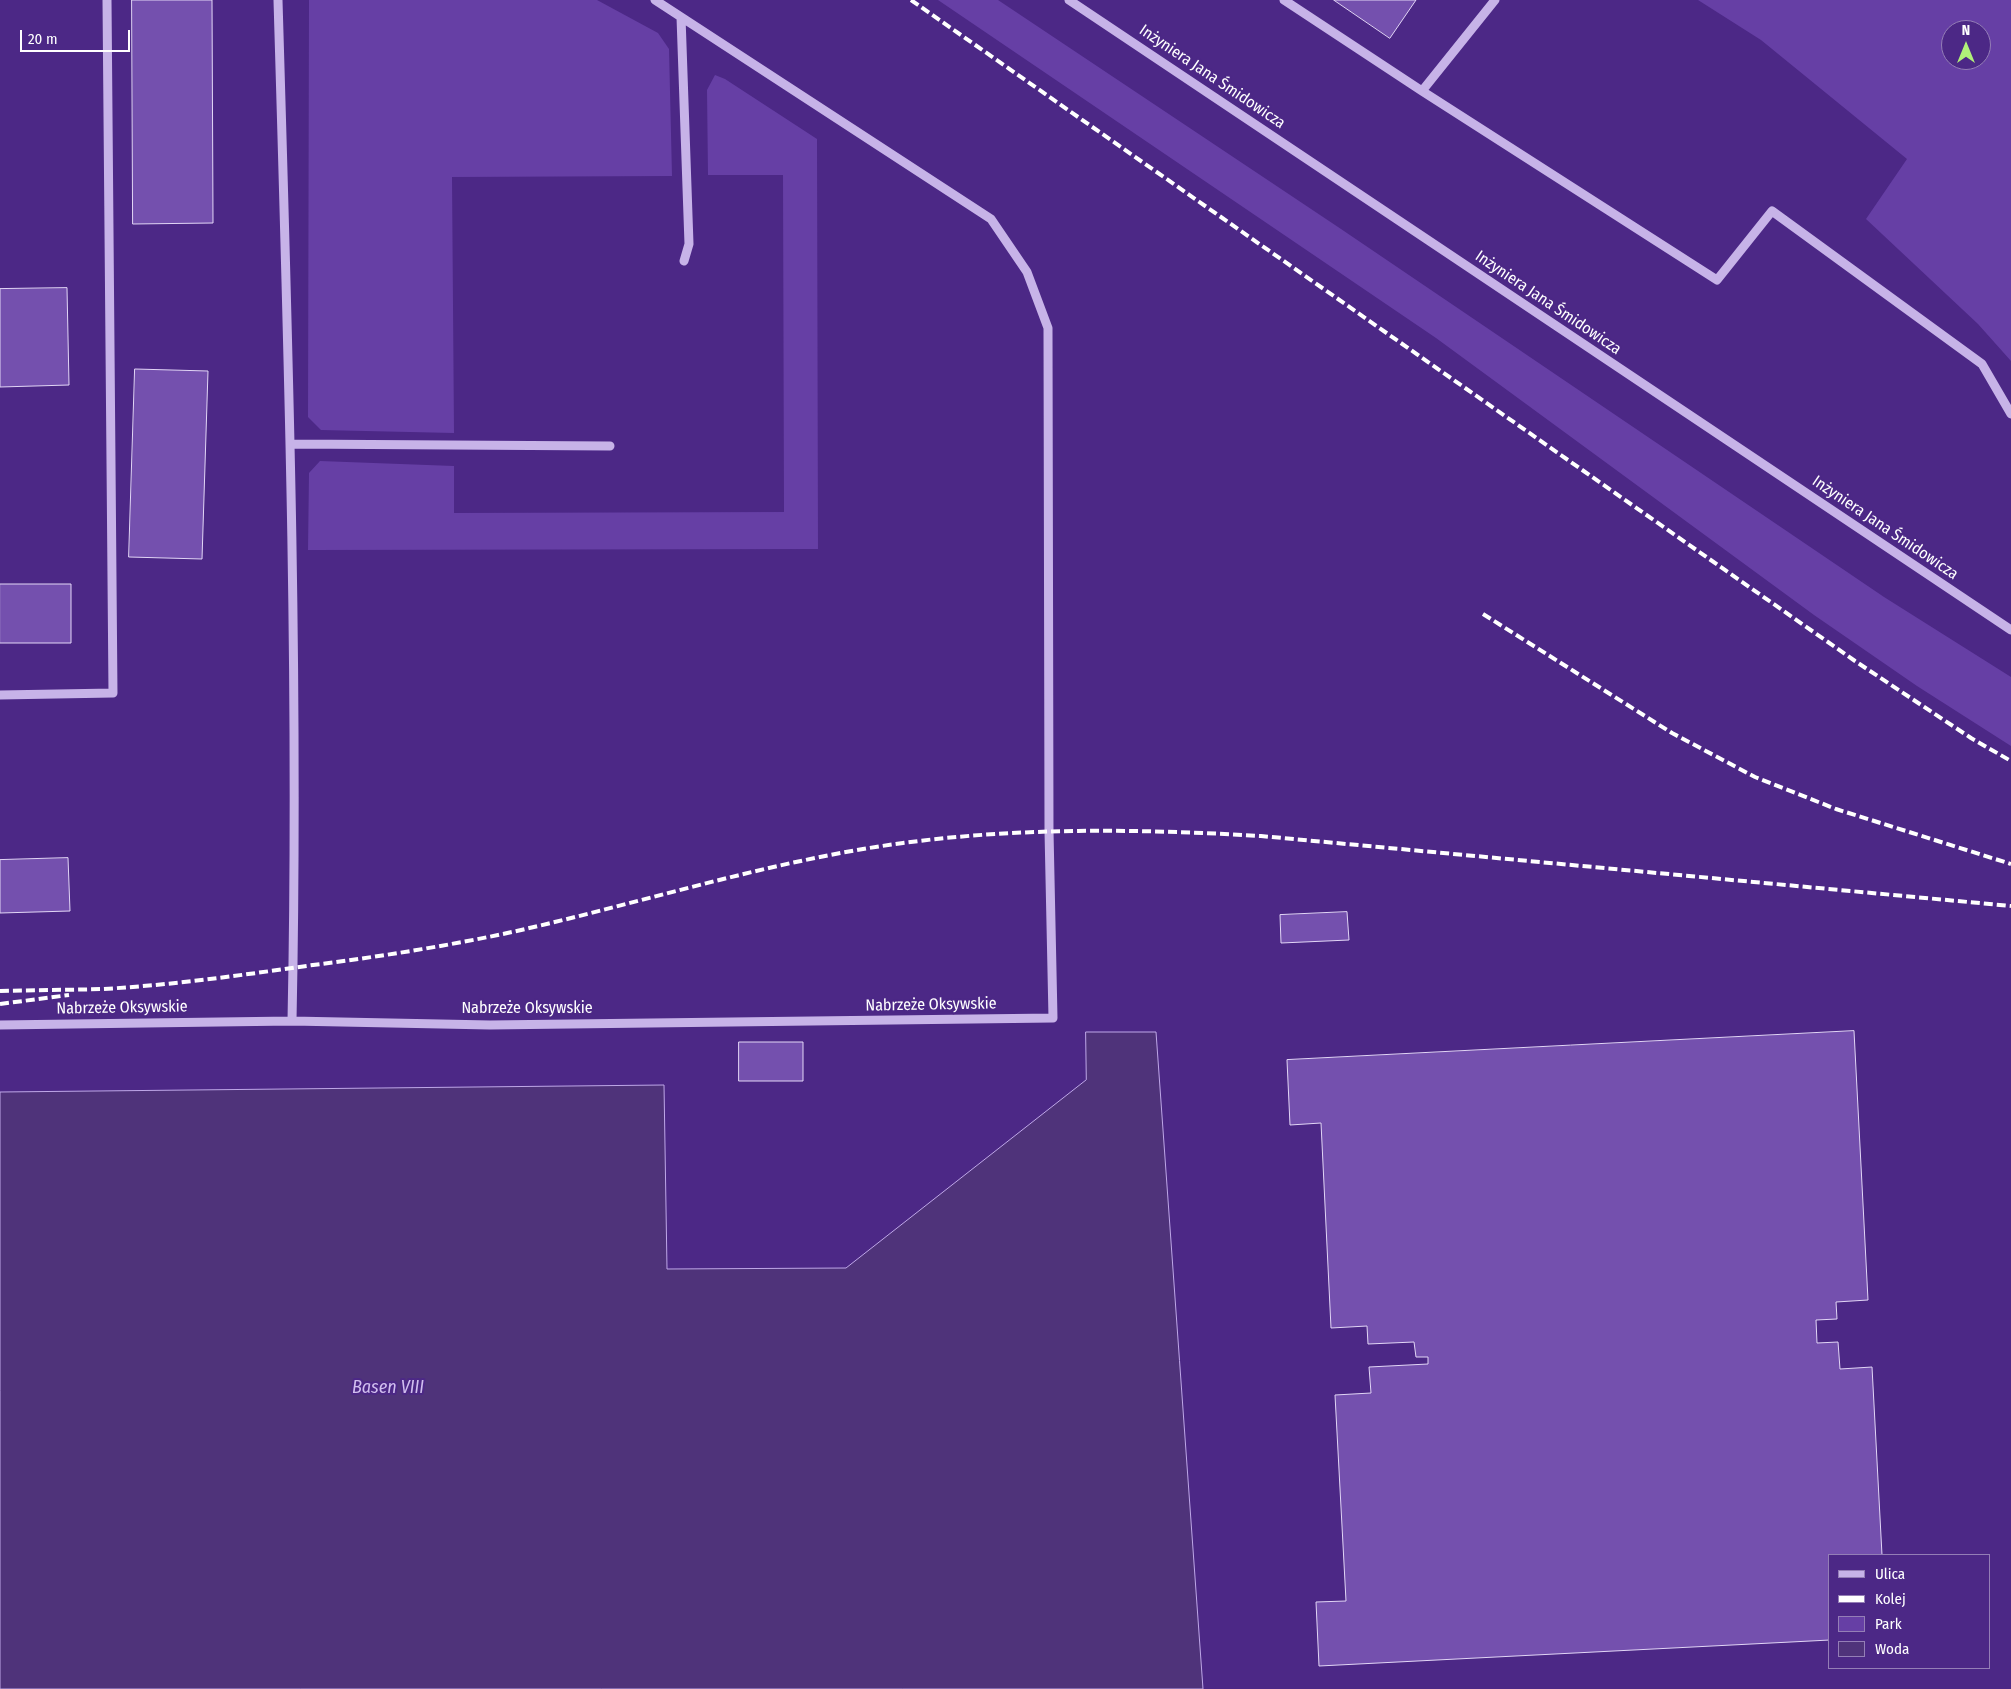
<!DOCTYPE html>
<html>
<head>
<meta charset="utf-8">
<style>
	body { margin:0 }
	#map { position:relative; width:2011px; height:1689px; overflow:hidden; background:#4c2886; font-family:"Fira Sans Condensed",sans-serif }
	canvas { display:block }
	.legend { position:absolute; left:1828px; top:1554px; width:162px; height:115px; box-sizing:border-box; background:#4c2886; border:1px solid #947eb6; margin:0; padding:6px 9px; list-style:none; font-size:15px; color:#fff }
	.legend li { display:flex; align-items:center; gap:10px; height:25px }
	.legend b { width:25px; border:1px solid #947eb6 }
	.north { position:absolute; left:1941px; top:20px; width:50px; height:50px; box-sizing:border-box; background:#4c2886; border:1px solid #947eb6; border-radius:50%; rotate:0deg; font-size:14px; font-weight:700; line-height:20px; text-align:center; color:#fff }
	.north::after { content:''; display:block; margin:auto; width:18px; height:22px; background:#b0f079; clip-path:polygon(50% 0,100% 100%,50% 72%,0 100%) }
	.scale { position:absolute; left:20px; top:30px; width:110px; height:22px; box-sizing:border-box; border:2px solid #fff; border-top:0; padding-left:6px; font-size:15px; line-height:18px; white-space:nowrap; color:#fff; -webkit-text-stroke:4px #4c2886; paint-order:stroke }
</style>
</head>
<body>
<div id="map">
<canvas width="2011" height="1689"></canvas>
<ul class="legend">
<li><b style="height:6px;background:#c7b3e8"></b>Ulica</li>
<li><b style="height:6px;background:#fff"></b>Kolej</li>
<li><b style="height:14px;background:#663fa5"></b>Park</li>
<li><b style="height:14px;background:#4f337a"></b>Woda</li>
</ul>
<div class="north">N</div>
<div class="scale">20 m</div>
</div>
<script>
const ctx = document.querySelector('canvas').getContext('2d');
ctx.lineJoin = 'round';
function fillPath(path, color) {
  ctx.fillStyle = color;
  ctx.fill(path, 'evenodd');
}
function stroke(path, color, width, dash) {
  ctx.strokeStyle = color;
  ctx.lineWidth = width;
  ctx.lineCap = dash ? 'butt' : 'round';
  ctx.setLineDash(dash || []);
  ctx.stroke(path);
}
function label(font, color, halo, rows, align = 'center') {
  ctx.font = font + ' "Fira Sans Condensed",sans-serif';
  ctx.lineWidth = 4;
  ctx.setLineDash([]);
  ctx.textBaseline = 'middle';
  ctx.strokeStyle = halo;
  ctx.fillStyle = color;
  for (const [text, x, y, turn = 0] of rows) {
    ctx.save();
    ctx.translate(x, y);
    ctx.rotate((+turn || 0) * Math.PI / 180);
    ctx.textAlign = isNaN(turn) ? turn : align;
    if (halo) ctx.strokeText(text, 0, 0);
    ctx.fillText(text, 0, 0);
    ctx.restore();
  }
}
fillPath(new Path2D(`
	M309 0H597L658 33 669 49 672 176 452 177 454 433 321 430 308 417Z
	M938 0H998L1341 229 1884 597 2011 677V746L1917 686 1814 615 1436 338Z
	M1698 0H2011V361L1978 324 1866 219 1907 159 1761 40ZM1951 30H1981V60H1951Z
	M715 75 725 79 817 139 818 549 308 550 309 473 320 461 454 466V513L784 512 783 175H708L707 90Z`), '#663fa5');
const water = new Path2D(`
	M1086 1032H1156L1203 1689H0V1092L664 1085 667 1269 846 1268 1086 1080Z`);
fillPath(water, '#4f337a');
stroke(water, '#bfa8e8', 1);
const building = new Path2D(`
	M132 0H212L213 223 133 224Z
	M1334 0H1416L1390 38Z
	M67 288 69 385 0 387V289Z
	M135 369 208 371 202 559 129 557Z
	M0 584H71V643H0Z
	M68 858 70 911 0 913V860Z
	M1347 912 1349 940 1281 943 1280 915Z
	M1854 1031 1868 1300 1836 1302 1837 1319 1816 1320 1817 1343 1838 1342 1840 1369 1872 1367 1882 1555H1830V1640L1319 1666 1316 1602 1346 1601 1335 1395 1371 1393 1369 1367 1428 1364V1357H1416L1414 1342 1368 1344 1367 1326 1331 1328 1321 1123 1290 1125 1287 1060Z
	M739 1042H803V1081H739Z`);
fillPath(building, '#7450ae');
stroke(building, '#e2d6f6', 1);
stroke(new Path2D(`
	M278 0C288 340 299 681 292 1021
	M1069 0 2011 630
	M1284 0 1422 91 1717 280 1772 211 1982 364 2011 414
	M681 17 689 244 684 261
	M1422 91 1495 0
	M291 444 610 446
	M0 695 113 693 107 0
	M0 1025 292 1021 490 1025 1053 1018 1049 831 1048 328 1027 272 991 219 655 0`), '#c7b3e8', 9);
stroke(new Path2D(`
	M911 0 1855 661 1971 738 2011 761
	M1483 614 1672 733 1755 777 1836 809 2011 864
	M0 991C34 990 69 990 103 989 173 985 243 975 313 965 377 957 440 947 503 934 636 905 767 861 903 843 1022 827 1142 829 1261 836L2011 906
	M0 1004 69 995`), '#fff', 4, [9, 4]);
label('16px', '#fff', '#4c2886', [
	["Inżyniera Jana Śmidowicza",1212,77,34],
	["Inżyniera Jana Śmidowicza",1548,303,34],
	["Inżyniera Jana Śmidowicza",1885,528,34],
	["Nabrzeże Oksywskie",931,1005,-1],
	["Nabrzeże Oksywskie",122,1008,-1],
	["Nabrzeże Oksywskie",527,1009]
]);
label('italic 18px', '#d1bfef', '#4c2886', [
	["Basen VIII",388,1388]
]);
</script>
</body>
</html>
